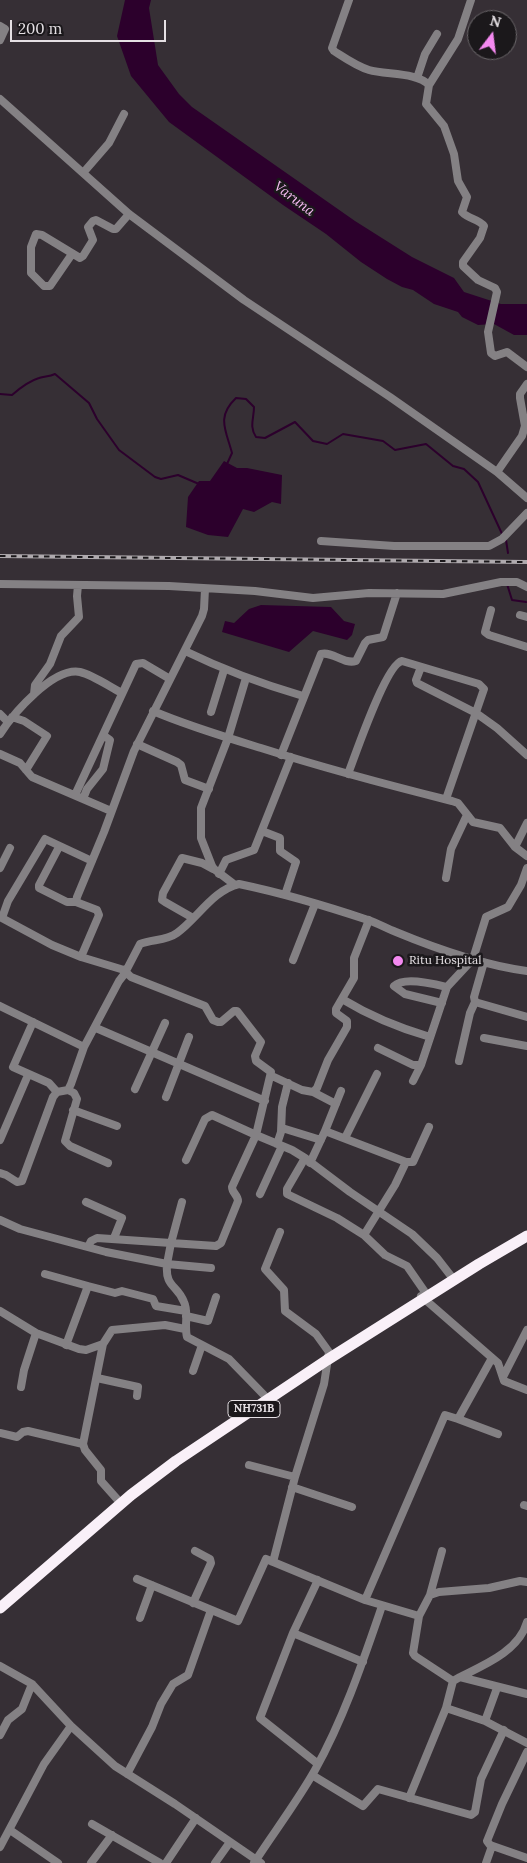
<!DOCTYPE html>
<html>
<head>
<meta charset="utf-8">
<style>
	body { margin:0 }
	#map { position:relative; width:527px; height:1863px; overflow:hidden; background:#362f35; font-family:Lora,serif }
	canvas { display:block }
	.north { position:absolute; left:467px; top:10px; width:50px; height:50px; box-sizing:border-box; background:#1b181b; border:1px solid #6c686b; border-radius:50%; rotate:15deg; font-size:14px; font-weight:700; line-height:20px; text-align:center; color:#e5e0e4 }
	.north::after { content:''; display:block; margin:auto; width:18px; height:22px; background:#f489f0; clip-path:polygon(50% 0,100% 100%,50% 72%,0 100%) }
	.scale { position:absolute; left:10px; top:20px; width:156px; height:22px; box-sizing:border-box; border:2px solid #e5e0e4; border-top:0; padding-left:6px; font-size:15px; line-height:18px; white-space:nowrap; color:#e5e0e4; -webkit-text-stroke:4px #1b181b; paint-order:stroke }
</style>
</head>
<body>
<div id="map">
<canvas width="527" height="1863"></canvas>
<div class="north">N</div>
<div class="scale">200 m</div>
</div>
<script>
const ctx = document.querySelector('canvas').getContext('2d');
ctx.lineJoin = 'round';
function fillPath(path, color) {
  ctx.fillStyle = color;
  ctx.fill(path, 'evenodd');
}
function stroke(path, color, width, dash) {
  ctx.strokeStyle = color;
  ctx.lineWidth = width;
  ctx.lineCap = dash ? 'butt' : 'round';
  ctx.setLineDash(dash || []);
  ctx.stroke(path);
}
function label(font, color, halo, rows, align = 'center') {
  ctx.font = font + ' Lora,serif';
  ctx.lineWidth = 5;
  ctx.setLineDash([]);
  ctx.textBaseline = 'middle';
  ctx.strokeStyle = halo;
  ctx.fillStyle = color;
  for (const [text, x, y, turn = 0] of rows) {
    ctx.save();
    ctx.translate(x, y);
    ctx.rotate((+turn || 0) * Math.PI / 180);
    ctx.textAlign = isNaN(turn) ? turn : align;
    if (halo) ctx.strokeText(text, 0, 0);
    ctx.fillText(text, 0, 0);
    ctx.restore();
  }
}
fillPath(new Path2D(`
	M125 0H151L149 8 158 65 179 94 192 107 355 221 412 257 454 278 464 292 501 304H527V335H514L494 324 478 325 462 317 458 312 434 304 413 290 402 287 387 279 361 262 326 234 283 205 169 122 131 76 117 36Z
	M224 461 237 468H247L282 475 281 504 272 502 254 512 243 509 228 537 208 535 186 527 188 497 199 481H210Z
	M261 605 331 607 344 621 355 624 352 635 347 640 313 631 289 652 222 632 225 621 234 623 249 609Z`), '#2c002c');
stroke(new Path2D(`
	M0 394 12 395C20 388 29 381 39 378 45 376 49 377 55 374L89 403 97 419 119 450 155 477 161 479 178 475 199 484
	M227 464 232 453C226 430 216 417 236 398L246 399 254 407C254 418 249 427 256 437L265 438 295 422 313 441 327 444 343 434 383 441 395 450 426 444 453 466 464 469 478 482 503 536
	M506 540 508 553
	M507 584 512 600 526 602`), '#2c002c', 2);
stroke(new Path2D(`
	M349 0 332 48 334 51C345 58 356 66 369 70 386 75 417 72 429 85L426 104 444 126 454 154 458 181 467 197 462 212C468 219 479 219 484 226L480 238 463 262V266L478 280 495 288 497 292 488 332 491 353 495 356 507 352 527 367
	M0 26 5 29 0 40
	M417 78 425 54 437 34
	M429 85 458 39 471 0
	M0 99 129 214 244 300 390 397 497 472 527 498
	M83 173 109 143 124 114
	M72 254 50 286H44L31 273V247L36 234 42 235 80 258 83 256 93 240 88 227 93 221 96 220 113 229H116L129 214
	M497 472 522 436 525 426 520 398V394L527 384
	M321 541 394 546H489L502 539 527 513
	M0 584 169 586 255 591 313 598 369 593 443 594 501 582H517L527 587
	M491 610 485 632 489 635 527 647
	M520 615 527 617
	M185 651C224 670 262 684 303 696
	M421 667 416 680 417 683 476 713 497 728 527 755
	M34 694 35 685 50 664 61 636 79 617 77 596 78 585
	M153 711C188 726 225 737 261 748 324 768 388 785 452 801L458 803 473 822 500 828 515 847 527 856
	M211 712 224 670
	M0 714 8 722
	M12 717 24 721 47 736 26 770
	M0 734C13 714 53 667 80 672 93 675 110 687 122 693
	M137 744 177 762 181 765 185 780 209 789
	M0 754 20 763 32 777 111 811
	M281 755 321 654C333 651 344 665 356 661L365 643 368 640 383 637 397 593
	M348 774C355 756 386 664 402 661L479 684 484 689 446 799
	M75 795 136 664 143 663 170 679
	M83 799 87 789 103 769 110 740 103 735
	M262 831 280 838V851L296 862 285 895
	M59 847 39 885V888L67 902H76
	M515 847 527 823
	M0 868 10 848
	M219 874 226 860 254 850 291 757
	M446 878 451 849 467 815
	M235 885 214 869 212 866 201 838V808L228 738 246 678
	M0 917 52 945 81 957 124 970 127 969 140 944C152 939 166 941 177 933 197 919 213 890 239 884 282 893 326 906 368 920 377 923 386 928 396 932 437 949 482 965 527 971
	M2 918 8 901 45 839 92 861
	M193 918 165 902 162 900 163 893 182 858 202 863 213 869
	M81 957 99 915 97 910 76 902 77 897 104 832 134 751 202 616 204 609 205 589
	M293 960 315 904
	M484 962 474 997 475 1002 527 1017
	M124 970 131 977 205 1006 213 1020 218 1022H221L234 1011H237L261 1042 255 1056 256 1061 271 1072 256 1135 292 1150 305 1158 350 1192 412 1234 437 1258 451 1276
	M342 999C370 1016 399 1028 430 1037
	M442 1003 405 994 394 986C404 976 434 984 447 987
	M0 1006 84 1047
	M33 1022 13 1067 49 1083 57 1092
	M96 1028 265 1101
	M484 1038 527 1046
	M378 1048 413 1065H421L447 987 473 959 486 917 508 907 521 885 527 868
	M459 1061 470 1013 475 1002
	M272 1076 302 1090 313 1092 317 1088 328 1060 347 1027V1021L336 1013V1009L354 978V958L369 920
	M413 1081 421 1065
	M135 1089 165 1023
	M68 1090 74 1093 77 1099 65 1141 70 1146 108 1163
	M313 1092 336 1104
	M166 1097 189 1037
	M73 1110 117 1126
	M282 1128 321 1140
	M325 1131 341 1091
	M345 1138 377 1074
	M0 1140 28 1075
	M277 1144 281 1132 282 1107 288 1083
	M305 1158 287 1189V1194L337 1218 364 1235 385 1255 407 1266 425 1292
	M186 1160 205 1119 212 1115 256 1135 232 1187C232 1193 238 1195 238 1201L221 1243 216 1246 171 1243 167 1264 211 1268
	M406 1162H413L429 1127
	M310 1163 325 1131 406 1162 395 1185 364 1235
	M0 1173 6 1175 17 1182 22 1181 53 1097 57 1092 68 1090 71 1084 84 1047 119 981 126 972
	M260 1194 282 1146
	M86 1202 122 1218 114 1238
	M0 1220 20 1229 106 1252 167 1264C165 1288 177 1284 184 1302 189 1312 184 1326 187 1337L229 1359 264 1395
	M88 1247 91 1241 97 1238 171 1243 182 1202
	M45 1274 88 1286 66 1345
	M88 1286 115 1293 122 1291 153 1299 156 1306 186 1311
	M421 1296 498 1363 504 1381 527 1390
	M0 1311 36 1333 79 1349 86 1350 103 1344
	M186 1316 208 1321 216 1297
	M193 1371 202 1345
	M503 1377 527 1330
	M97 1378 138 1387 137 1396
	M21 1387 24 1370 36 1333
	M458 1419 498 1434
	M0 1433 17 1437 23 1432 28 1431 83 1444
	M249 1465 295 1477
	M292 1487 352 1507
	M117 1499 101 1481V1470L85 1450 83 1444 103 1344 112 1330 165 1325 185 1329
	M524 1505 527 1506
	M273 1562 295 1477 324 1384 329 1352 316 1334 285 1311 284 1290 265 1269 280 1232
	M137 1579 238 1621 266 1559 365 1600 419 1616 413 1653 415 1656 453 1681 460 1677 527 1694
	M318 1580 293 1633 260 1718 318 1764
	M430 1595 442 1551
	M365 1600 445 1415 458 1419 492 1358
	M193 1603 211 1563 210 1559 195 1551
	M419 1616 430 1595 439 1592 489 1588 520 1581 527 1582
	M140 1618 152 1585
	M293 1633 363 1662
	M0 1666 32 1684 71 1726 115 1766 175 1804 261 1863
	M460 1677C484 1665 519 1651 527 1622
	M446 1708 485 1721 527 1743
	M485 1721 497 1688
	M0 1735 8 1720 22 1709 32 1684
	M527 1752 502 1804 487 1841 490 1845 527 1858
	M127 1774 152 1727 161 1704 173 1684 188 1675 211 1610
	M312 1775 363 1806 378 1789 471 1815 475 1812 481 1779 504 1730
	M409 1798 446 1708 453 1681
	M92 1824 160 1863
	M10 1830 58 1863
	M0 1847 44 1764 71 1726
	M91 1863 112 1835
	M166 1863 196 1818
	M215 1863 230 1842
	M254 1863C274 1832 297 1802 315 1770 344 1718 363 1661 382 1606
	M486 1863 492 1846`), '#848184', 8);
stroke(new Path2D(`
	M0 1608 131 1495 176 1461 327 1360 479 1264 527 1236`), '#f9f0f8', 11);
const rail = new Path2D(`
	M0 556 527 562`);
stroke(rail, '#afaaae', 4);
stroke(rail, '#1b181b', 2, [5.5]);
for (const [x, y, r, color] of [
	[398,961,6,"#f489f0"]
]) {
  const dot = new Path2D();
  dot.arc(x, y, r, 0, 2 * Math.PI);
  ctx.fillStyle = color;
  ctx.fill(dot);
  stroke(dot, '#1b181b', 2);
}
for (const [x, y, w] of [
	[254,1409,52]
]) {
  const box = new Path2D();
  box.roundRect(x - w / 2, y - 8.5, w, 17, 4);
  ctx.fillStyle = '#1b181b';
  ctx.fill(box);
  stroke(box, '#e5e0e4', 1);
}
label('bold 11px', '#e5e0e4', null, [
	["NH731B",254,1409]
]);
label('12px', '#e5e0e4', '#1b181b', [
	["Ritu Hospital",409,961]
], 'left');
label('italic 14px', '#f7bcf4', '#1b181b', [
	["Varuna",294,199,37]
]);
</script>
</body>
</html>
